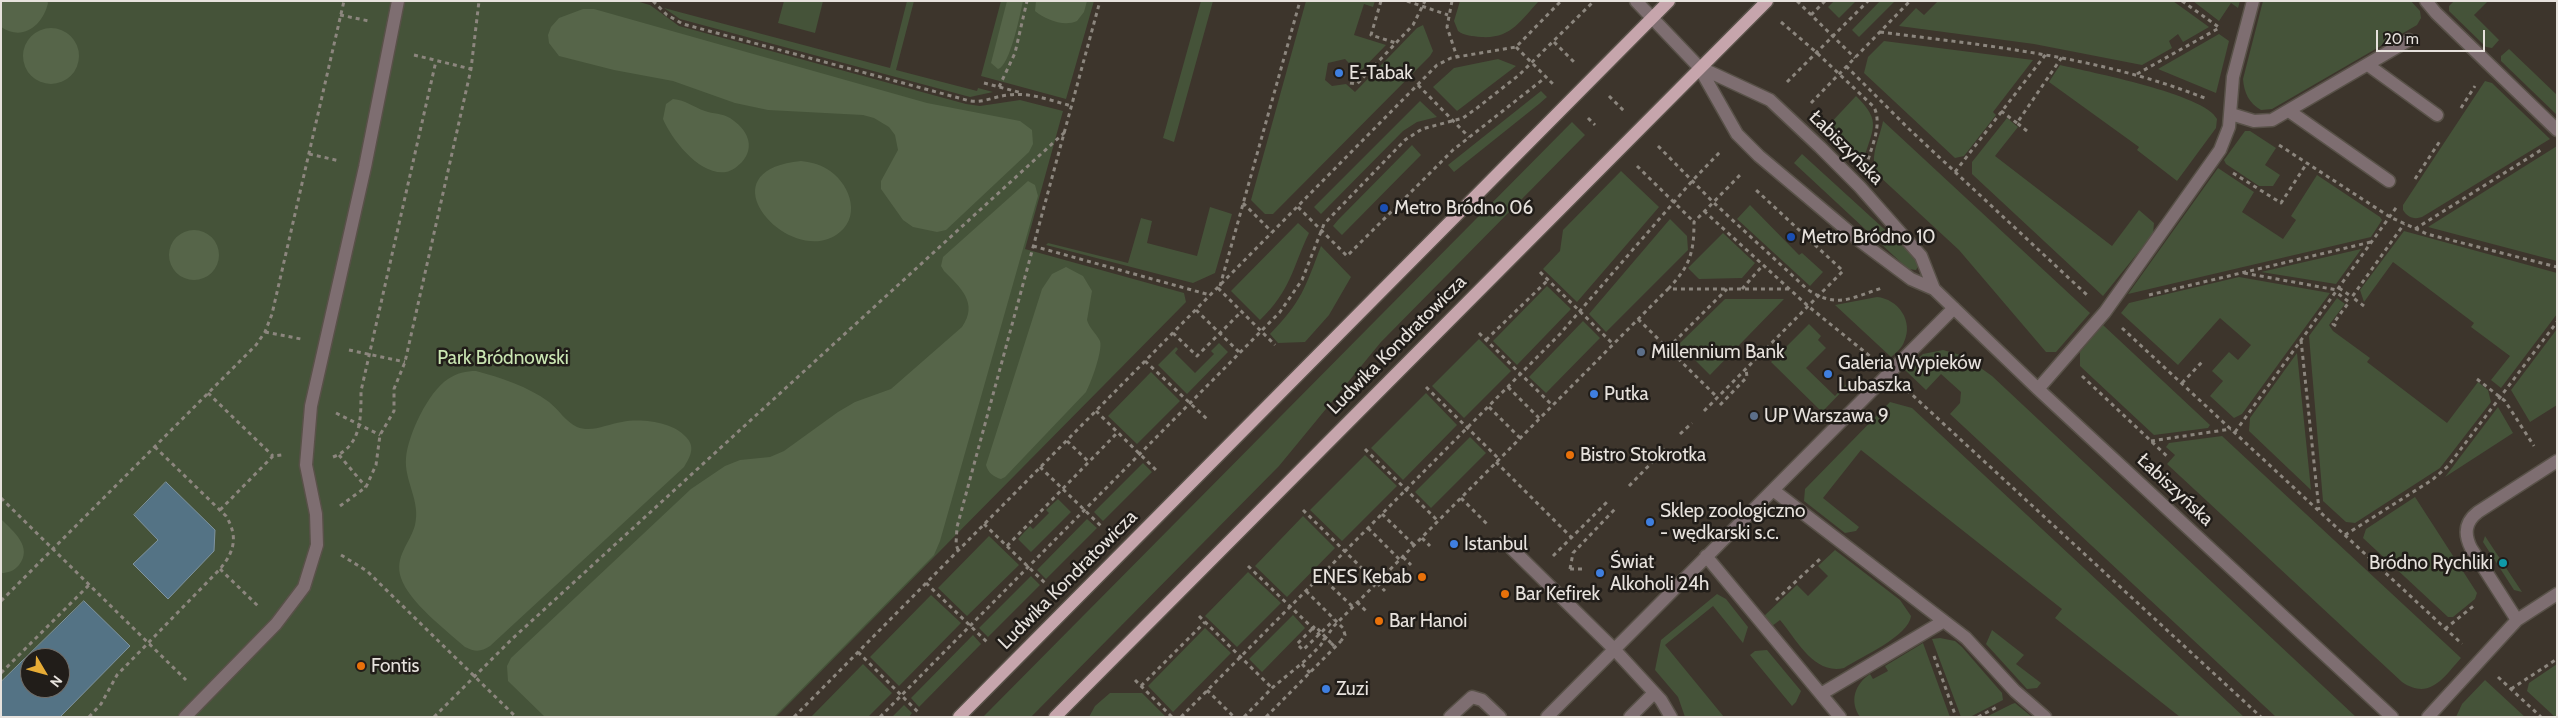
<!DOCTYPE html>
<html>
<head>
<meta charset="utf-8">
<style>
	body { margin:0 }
	#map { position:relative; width:2558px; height:718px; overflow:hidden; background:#3d352c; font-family:Cabin,sans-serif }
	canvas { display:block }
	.frame { position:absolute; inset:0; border:2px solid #e7e2dd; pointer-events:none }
	.north { position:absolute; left:20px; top:648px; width:50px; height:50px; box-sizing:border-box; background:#211d19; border:1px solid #706c67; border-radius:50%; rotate:127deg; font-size:14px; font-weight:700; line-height:20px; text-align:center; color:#e7e2dd }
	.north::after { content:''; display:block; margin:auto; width:18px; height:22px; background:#e7ac36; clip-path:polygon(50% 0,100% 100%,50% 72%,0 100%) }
	.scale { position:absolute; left:2376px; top:30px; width:109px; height:22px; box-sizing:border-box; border:2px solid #e7e2dd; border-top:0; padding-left:6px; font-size:15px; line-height:18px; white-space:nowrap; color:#e7e2dd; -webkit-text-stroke:4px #211d19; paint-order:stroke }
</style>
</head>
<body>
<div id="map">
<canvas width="2558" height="718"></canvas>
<div class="frame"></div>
<div class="north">N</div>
<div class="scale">20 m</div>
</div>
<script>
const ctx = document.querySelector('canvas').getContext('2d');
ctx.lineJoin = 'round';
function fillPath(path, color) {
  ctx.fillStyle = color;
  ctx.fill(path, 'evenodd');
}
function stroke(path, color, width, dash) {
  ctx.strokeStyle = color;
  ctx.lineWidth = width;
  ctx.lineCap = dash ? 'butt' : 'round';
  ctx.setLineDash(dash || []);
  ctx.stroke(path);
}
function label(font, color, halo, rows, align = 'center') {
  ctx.font = font + ' Cabin,sans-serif';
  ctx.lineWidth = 5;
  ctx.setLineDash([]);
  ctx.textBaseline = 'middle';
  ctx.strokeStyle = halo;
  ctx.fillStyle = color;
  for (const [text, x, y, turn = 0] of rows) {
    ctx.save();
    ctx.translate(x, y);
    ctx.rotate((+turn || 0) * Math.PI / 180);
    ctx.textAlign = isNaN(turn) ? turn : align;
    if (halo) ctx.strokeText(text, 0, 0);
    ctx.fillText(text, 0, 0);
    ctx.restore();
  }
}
fillPath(new Path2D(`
	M1 1H636L650 5 679 26 966 104 980 106 1020 100 1063 111 1025 249 1184 293 1186 302 776 717H1ZM30 658H60V688H30Z
	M784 1H823L815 33 778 23Z
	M907 1H914L896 70 977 91 978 88 993 92 970 97 680 19 664 8 890 68Z
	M1001 1H1094L1066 99 981 76Z
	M1201 1H1213L1174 142 1163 138Z
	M1306 1H1375L1373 7 1364 4 1354 35 1386 45 1351 81 1352 66 1345 59 1328 63 1325 80 1332 86 1346 84 1355 92 1417 28 1423 25 1433 51 1430 56 1273 214H1265L1251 200Z
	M1460 1H1539C1520 21 1511 39 1481 37 1472 36 1465 36 1458 31L1454 21Z
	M1834 1H1856L1839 18 1828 7Z
	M1880 1H1895L1859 37 1852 30Z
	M1938 1H2173L2209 27 2183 42 2178 34 2169 41 2172 48 2142 65 2034 44 1899 26 1916 8 1924 15Z
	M2193 1H2240L2238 8 2231 3 2219 21Z
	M2263 1H2411L2420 11 2421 18 2417 25 2272 109 2261 110C2249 103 2244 93 2243 79Z
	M2454 1H2488L2474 15 2499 40 2492 48 2486 47 2449 11V6Z
	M2219 34 2229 41 2216 93 2158 69Z
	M1884 41 2033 60 1993 112 1996 115 1964 156 1955 158 1864 73 1868 57Z
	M2509 49 2557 95V115L2501 61V56Z
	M1498 59 1516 66 1457 111 1433 87 1454 68Z
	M2060 65C2089 72 2205 94 2217 119L2216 128 2177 181 2137 150 2139 147 2049 82Z
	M2485 81 2492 83 2550 139 2422 217C2414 220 2407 217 2403 210V205Z
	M1541 91 1547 97 1539 104 1454 172 1448 165Z
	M1856 96C1883 122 1872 129 1863 162L1826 128Z
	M1420 101 1437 117 1417 122 1403 131 1321 214 1314 207Z
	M2007 118 2018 127 1995 156 2112 246 2139 210 2154 223 2153 234 2103 296 1972 174V162Z
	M1883 121 2090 313 2056 352H2046L1959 250 1879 176C1867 160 1880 138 1883 121Z
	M1572 122 1585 135 1381 342 1279 466 1031 717H983Z
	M2245 131H2250L2276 148 2265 165 2280 175 2273 186H2259L2226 164 2224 160Z
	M1412 145 1421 155 1342 235 1333 226 1338 220Z
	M2557 146V261L2428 227Z
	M1802 154 1917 259 1919 265 1916 270 1908 269 1794 163Z
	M2218 168 2254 192 2242 212 2283 239 2296 220 2291 216 2317 175 2380 217 2382 220 2371 237 2128 294Z
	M1621 171 1659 207 1577 302 1543 269 1560 251 1563 230Z
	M1750 205 1799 255 1802 253 1823 272 1810 286 1737 219Z
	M1210 207 1232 214 1215 273 1193 283 1046 245 1048 243 1128 263 1141 218 1152 221 1147 243 1197 256Z
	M1670 219 1687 236 1688 250 1606 332 1589 314Z
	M1298 223 1309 233C1292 269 1291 290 1260 320L1231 291Z
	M2404 231 2557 273V314L2501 388 2491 380 2510 356 2471 327 2474 323 2393 262 2364 302 2360 290Z
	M1723 233 1755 263 1742 278 1699 279 1688 268Z
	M1321 246 1351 277 1329 315 1305 342 1278 343 1270 334C1302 301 1305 288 1321 246Z
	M2362 248 2336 284 2261 272 2361 249Z
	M2239 277 2330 293 2242 414 2234 418 2210 396 2223 381 2212 371 2229 352 2238 360 2251 345 2220 318 2178 365 2121 313 2129 303Z
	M1547 286 1571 309 1517 365 1493 341Z
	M1877 297C1898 299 1914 321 1904 342 1902 348 1896 353 1891 357L1835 305Z
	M2337 298 2345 304 2329 325 2333 331 2370 358 2367 362 2447 423 2478 382 2488 390 2491 402 2440 468 2355 523 2346 522 2323 501 2309 336Z
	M1725 299H1784L1710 375 1679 344Z
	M1583 321 1600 338 1546 393 1529 377Z
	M1809 324 1821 336 1818 340 1826 348 1806 368 1835 396 1850 380 1851 382 1822 412 1771 362Z
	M2103 325 2210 425 2208 428 2154 435 2080 366V352Z
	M2557 329V405L2530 422 2511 390Z
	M1479 339 1511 371 1464 418 1432 386Z
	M1219 343 1228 352 1187 394 1158 365 1176 347 1178 349 1175 353 1195 373 1214 354 1211 351Z
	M1943 350 1964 356 1992 376 2356 717H2276L1950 414 1960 403 1961 392 1941 374 1926 390 1905 370 1923 354Z
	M2297 353 2311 490 2249 431 2250 418Z
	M1151 372 1180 401 1137 444 1108 416Z
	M1426 393 1457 425 1403 480 1371 448Z
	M1890 402 1912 408 2244 717H2180L2055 618 2062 609 1861 450 1823 498 1859 527 1856 531 1845 533 1804 501 1805 489Z
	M2498 407 2513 433 2445 477Z
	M2222 436 2461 658C2444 677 2430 701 2402 682L2167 464 2175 455 2166 447 2169 443Z
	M1470 437 1486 453 1431 508 1415 492Z
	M1365 455 1397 486 1342 541 1310 510Z
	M1143 463 1152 472 1103 521 1094 512Z
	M2415 497 2477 593 2475 599 2453 617H2448L2363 538 2366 529Z
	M1058 499 1071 512 1031 552 1018 539 1030 526 1033 529 1049 513 1046 510Z
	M1303 516 1335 548 1287 597 1255 566Z
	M1087 519 1097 528 1046 579 1037 570Z
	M989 536 1019 565 967 616 938 588Z
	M2485 536 2522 592 2514 590 2483 542Z
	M1835 550 1900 600 1911 616C1909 636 1861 657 1844 668 1814 675 1797 640 1780 620L1772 626 1764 616 1797 585 1808 596 1828 576 1818 566Z
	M1248 572 1281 603 1237 647 1205 616Z
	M1031 576 1040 585 988 637 979 628Z
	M1717 594 1726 599 1748 627 1743 643 1713 606 1665 645 1724 717H1685L1678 697 1655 670 1661 640Z
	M931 595 961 623 899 686 870 657Z
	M1293 615 1305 628 1262 672 1249 659Z
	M1205 628 1231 653 1173 712 1148 686Z
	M1992 630 2024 655 2016 664 2041 683 2037 688 2027 689 1986 644Z
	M973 635 981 644 919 707 911 698Z
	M1940 638 1955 641 1962 647 2002 693 2003 700 1970 717H1961L1932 639Z
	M1923 643 1950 717H1860C1849 701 1855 684 1870 674L1873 679 1888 671 1885 666Z
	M1767 650 1801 691 1796 702 1792 706 1750 655 1755 651Z
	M863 664 892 693 868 717H811Z
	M2557 664V717H2555L2527 691 2529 683Z
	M2485 680 2525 717H2456L2462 704Z
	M1110 693H1142L1166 717H1089L1095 706Z
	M2015 703 2032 717H1986L2012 704Z
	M904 705 912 713 909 717H892Z`), '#455339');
fillPath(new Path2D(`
	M1 1H47L48 3C43 25 23 42 1 27Z
	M1007 1H1023C1020 15 1010 66 998 69L991 63Z
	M1036 1H1087L1084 12 1077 21C1064 27 1046 20 1035 11Z
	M583 9H594L927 103 1020 121 1032 130 1033 144 1029 152 946 230 937 232 913 227 903 220 881 189V181L898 150 895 135 889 127 874 118 863 115 768 110 735 103 673 81 614 70 559 56 549 43 548 35 551 27 559 18Z
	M23 56a28 28 0 1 1 56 0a28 28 0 1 1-56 0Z
	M673 99C686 100 693 107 705 111 713 114 722 113 730 118 747 129 756 146 742 162 738 166 732 171 726 172 700 176 672 140 663 119L666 104Z
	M801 161C810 162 819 164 827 169 848 181 862 214 840 232 794 272 698 171 801 161Z
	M1028 181 1035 185 1038 196 940 541 934 555 774 717H545L508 681 507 666 511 658 691 489 725 466 740 460 770 457 784 451 838 412 855 402 891 389 962 327C979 303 960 287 944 271L941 266 943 257Z
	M169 255a25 25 0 1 1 50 0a25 25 0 1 1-50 0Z
	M1066 267 1083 276 1092 291 1087 320C1089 328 1096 333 1100 341 1103 350 1091 383 1086 392L1005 477 1001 479C994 477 988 473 986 465L1042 289 1052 274Z
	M476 371C502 378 527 386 549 402 559 410 566 422 577 427 592 433 607 424 622 422 641 418 673 422 686 437 696 447 690 457 684 467L490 646C481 652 475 652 465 647 446 630 409 602 401 578 394 556 410 544 415 525 421 501 404 481 406 458 408 435 428 392 448 379 457 373 466 371 476 371Z
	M1 519C14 532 33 547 19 565 14 571 8 573 1 573Z`), '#566549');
const water = new Path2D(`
	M166 482 215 530 214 551 168 599 133 564 158 540 134 515Z
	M84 601 130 646 60 717H1V682ZM30 658H60V688H30Z`);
fillPath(water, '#547385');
stroke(water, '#80949f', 1);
const minor = new Path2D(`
	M1636 1 1699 67 1737 134 1759 156 1860 241 1911 279 1934 289 2038 389 2392 717
	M2426 1 2436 13 2557 130
	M2368 65 2437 115
	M1699 67 1770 100 1820 147 1860 187 1921 256 1934 289
	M2289 111 2389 181
	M2231 114 2254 121 2272 120 2409 40
	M2038 389 2105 312 2220 150 2229 127 2233 77 2253 1
	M1773 490 1966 638 2015 691 2045 717
	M1505 542 1614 649 1661 700 1671 717
	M1706 556 1840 717
	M2517 620 2471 548C2464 534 2465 522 2478 512L2557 461
	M1821 694 1944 621
	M185 717 276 624 304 587 317 545 316 514 306 465 311 406 365 167 398 1
	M1450 717 1472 697 1482 700 1500 717
	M1547 717 1954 308
	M1630 717 1654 693
	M2428 717 2517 620 2557 594`);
const major = new Path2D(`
	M959 717 1669 1
	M1055 717 1767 1`);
stroke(minor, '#585148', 15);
stroke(major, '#585148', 15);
stroke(new Path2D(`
	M653 1 667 15 683 24 970 101C984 103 995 96 1009 95 1030 92 1052 101 1072 106
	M1381 1 1371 35 1396 43
	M1407 1 1448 15
	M1452 1 1447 27 1457 57
	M1797 1 1855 58
	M2182 1 2220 28
	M340 15 369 21
	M1811 15 1825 1
	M1781 22 1816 52 1874 107C1882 124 1873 143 1868 160
	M1880 32C1991 46 2102 57 2207 99
	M1554 42 1574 62
	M1516 47 1553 84
	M414 55 471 69
	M1846 66 1909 129 2087 295
	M2137 74 2219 28
	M1787 82 1868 1
	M984 83 1022 93
	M1350 83 1357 84 1413 25 1425 1
	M1418 85 1469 137
	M999 87 1015 53 1027 1
	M1609 96 1624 111
	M1811 103 1910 1
	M2461 108 2475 86
	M2001 111 2017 123
	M1588 118 1595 125
	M2027 131 2017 123 2062 57
	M2279 145 2390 217 2427 234 2557 267
	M1658 146 1713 202 1807 289C1836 309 1851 298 1882 288
	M309 154 340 161
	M1637 166 1694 222
	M1955 172 2046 54
	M2233 173 2281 203 2307 163
	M2415 179 2440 141
	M1243 203 1272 232
	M1298 207 1347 256 1453 150 1546 77
	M1704 211 1808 306 1871 357
	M2415 229 2541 150
	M1033 246 1210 295
	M1540 272 1613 344
	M2244 273 2337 290
	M1220 286 1300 1
	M1218 288 1275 345
	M2339 288 2352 297
	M1668 289C1690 266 1694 253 1694 222L1742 173
	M1742 289 1763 265
	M2149 295 2371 242
	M2364 306 2352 297 2404 224
	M1196 310 1240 353
	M1638 319 1717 397
	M2336 326 2333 324 2349 302 2336 292
	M2122 328 2462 644
	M265 332 301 339
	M1173 333 1197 356 1241 312
	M1479 333 1552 405
	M1486 340 1548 280
	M2301 340 2319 510
	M1668 348 1727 289
	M349 350 405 362
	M1145 361 1208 420
	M2082 376 2169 458
	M2477 379 2505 401 2534 446
	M2182 383 2202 362
	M1426 387 1499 459
	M1508 387 1539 418
	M1907 390 2261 717
	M208 393 273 456
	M1720 405 1747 377 1746 369
	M1489 407 1520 438
	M1096 411 1157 471
	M1704 411 1843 271 1755 189
	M336 413 380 435
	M2235 432 2398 205
	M1680 434 1692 423
	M1067 441 1089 462
	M2151 441 2231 429
	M1365 449 1438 521
	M339 455 366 487
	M333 457C362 446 361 417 361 391L436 61
	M1496 462 1572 538
	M1040 467 1102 527
	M1629 486 1668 446
	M1 498 186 680
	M1461 498 1488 525
	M340 506 366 487 376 465 380 435 394 411V389L405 362 471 69 479 1
	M220 510 273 456 282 455
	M1303 510 1385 591
	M1382 514 1414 545
	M984 524 1046 584
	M1368 528 1400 560
	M2345 535 2432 480 2448 466 2557 322
	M1422 538 1430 546
	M1007 546 1118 432
	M958 550 956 544 957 527 1100 1
	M341 555 367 571 516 717
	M1553 556 1607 502
	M1403 557 1411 565
	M1248 566 1325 640
	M220 569 258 606
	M1570 569 1573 553 1615 509
	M1570 569H1583
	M1320 576 1353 607
	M926 583 988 643
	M1306 591 1343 628 1345 635 1341 641
	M1776 600 1821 558
	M1 601 256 345 265 332 272 314 344 1
	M1357 602 1366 611
	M1199 616 1272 688
	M1312 629 1297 644 1303 650 1334 620
	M2445 629 2476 604
	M1331 643 1335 647
	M858 652 919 713
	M1934 656 1956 717
	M1302 664 1312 675
	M1 673 89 585
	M2498 677 2541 717
	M1135 680 1172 717
	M1141 686 1205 622
	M2511 689 2557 659
	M1207 690 1234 717
	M89 717 101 704 117 675 220 569C235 551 238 536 226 516L155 447
	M434 717 512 639 1065 132
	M794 717 1437 65 1451 58 1516 47 1561 1
	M880 717 1280 312 1302 280 1324 224 1405 140 1422 129 1463 118 1477 108 1519 75 1594 1
	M1181 717 1560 334 1693 180 1720 152
	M1244 717 1272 688 1307 659 1320 646 1334 626 1668 289H1789
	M1978 717 1997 707`), '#8c867e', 3, [4, 4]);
stroke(minor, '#7e6e71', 12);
stroke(major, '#c6a5ac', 12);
stroke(new Path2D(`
	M1312 629 1315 626 1331 643
	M1266 717 1341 641`), '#8c867e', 3, [4, 4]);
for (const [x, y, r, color] of [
	[1339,73,5,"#3f7fe0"],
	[1384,208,5,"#1a4fb4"],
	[1791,237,5,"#1a4fb4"],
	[1641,352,5,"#5c6f8a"],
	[1828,374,5,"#3f7fe0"],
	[1594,394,5,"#3f7fe0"],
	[1754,416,5,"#5c6f8a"],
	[1570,455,5,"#e8710a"],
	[1650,522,5,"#3f7fe0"],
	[1454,544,5,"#3f7fe0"],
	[2503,563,5,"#0f9aa8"],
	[1600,573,5,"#3f7fe0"],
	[1422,577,5,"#e8710a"],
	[1505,594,5,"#e8710a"],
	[1379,621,5,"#e8710a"],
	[361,666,5,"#e8710a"],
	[1326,689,5,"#3f7fe0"]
]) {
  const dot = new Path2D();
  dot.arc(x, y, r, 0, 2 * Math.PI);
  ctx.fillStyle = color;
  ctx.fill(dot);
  stroke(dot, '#211d19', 2);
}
label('19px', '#e7e2dd', '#211d19', [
	["E-Tabak",1349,73],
	["Metro Bródno 06",1394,208],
	["Metro Bródno 10",1801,237],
	["Millennium Bank",1651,352],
	["Galeria Wypieków",1838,363],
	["Lubaszka",1838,385],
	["Putka",1604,394],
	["UP Warszawa 9",1764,416],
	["Bistro Stokrotka",1580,455],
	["Sklep zoologiczno",1660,511],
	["- wędkarski s.c.",1660,533],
	["Istanbul",1464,544],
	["Świat",1610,562],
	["Alkoholi 24h",1610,584],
	["Bródno Rychliki",2493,563,"right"],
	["ENES Kebab",1412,577,"right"],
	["Bar Kefirek",1515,594],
	["Bar Hanoi",1389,621],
	["Fontis",371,666],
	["Zuzi",1336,689]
], 'left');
label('19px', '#e7e2dd', '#211d19', [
	["Łabiszyńska",1846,148,45],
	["Ludwika Kondratowicza",1397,345,-45],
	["Łabiszyńska",2175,490,43],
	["Ludwika Kondratowicza",1068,580,-45]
]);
label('19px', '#cae6b2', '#211d19', [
	["Park Bródnowski",503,358]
]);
</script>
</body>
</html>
